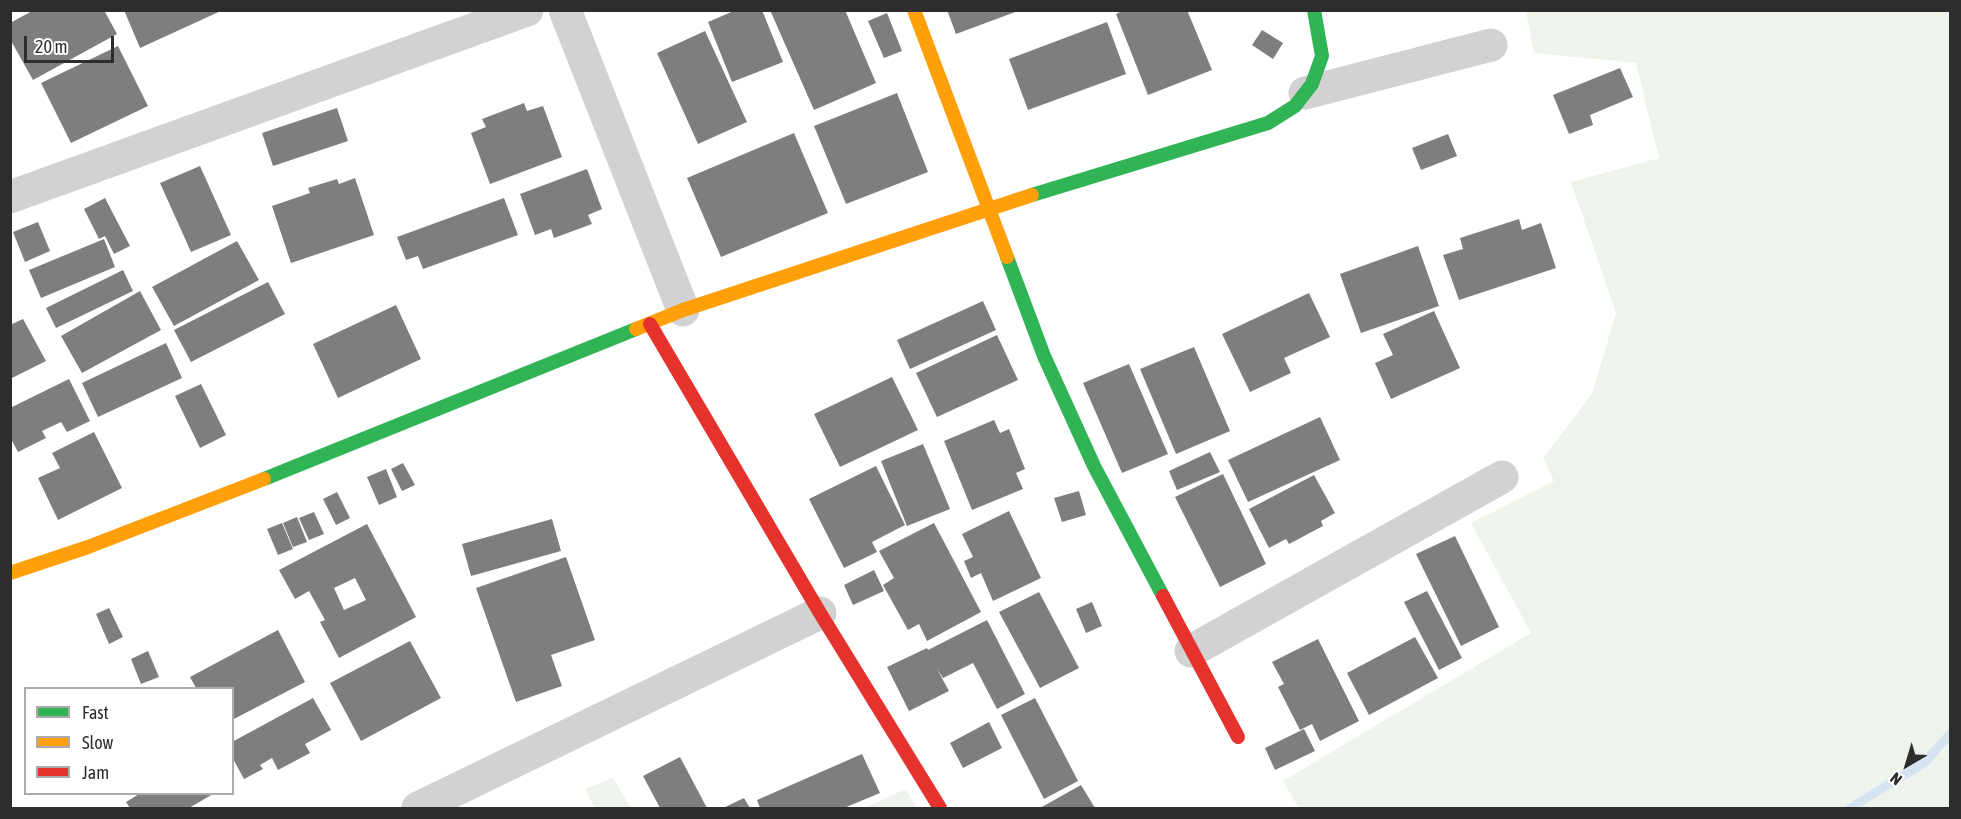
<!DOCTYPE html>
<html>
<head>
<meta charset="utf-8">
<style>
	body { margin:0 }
	#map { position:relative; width:1961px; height:819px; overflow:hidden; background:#fff; font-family:"Asap Condensed",sans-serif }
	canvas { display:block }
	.frame { position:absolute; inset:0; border:12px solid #2d2d2d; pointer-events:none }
	.legend { position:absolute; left:24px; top:687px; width:210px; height:108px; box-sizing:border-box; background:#fff; border:2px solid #ababab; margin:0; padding:8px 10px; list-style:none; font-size:18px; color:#2d2d2d }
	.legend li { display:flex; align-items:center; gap:12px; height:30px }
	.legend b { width:30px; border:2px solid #ababab }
	.north { position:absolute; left:1877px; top:735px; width:60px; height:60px; -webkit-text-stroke:4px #fff; paint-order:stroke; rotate:218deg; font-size:16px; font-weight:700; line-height:24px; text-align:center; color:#2d2d2d }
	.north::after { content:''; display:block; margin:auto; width:21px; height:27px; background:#2d2d2d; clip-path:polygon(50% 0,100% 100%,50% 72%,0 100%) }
	.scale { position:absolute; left:24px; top:36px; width:90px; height:27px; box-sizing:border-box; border:3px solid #2d2d2d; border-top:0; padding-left:8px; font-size:18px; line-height:21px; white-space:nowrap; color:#2d2d2d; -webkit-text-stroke:4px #fff; paint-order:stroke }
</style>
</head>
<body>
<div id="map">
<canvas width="1961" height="819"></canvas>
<div class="frame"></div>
<ul class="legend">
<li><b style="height:8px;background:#30b455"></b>Fast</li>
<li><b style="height:8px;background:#ff9f0a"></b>Slow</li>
<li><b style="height:8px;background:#e5322d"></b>Jam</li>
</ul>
<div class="north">N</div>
<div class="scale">20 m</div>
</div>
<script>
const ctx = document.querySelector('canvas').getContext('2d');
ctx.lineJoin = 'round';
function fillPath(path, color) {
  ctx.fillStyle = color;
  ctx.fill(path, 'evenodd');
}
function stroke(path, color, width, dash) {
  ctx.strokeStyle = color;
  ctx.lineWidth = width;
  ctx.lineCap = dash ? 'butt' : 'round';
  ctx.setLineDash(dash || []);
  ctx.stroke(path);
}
fillPath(new Path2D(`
	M1526 11H1950V808H1299L1283 781 1531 633 1471 523 1554 481 1543 458 1592 394 1616 313 1571 182 1659 158 1636 63 1534 53Z
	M613 778 631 808H595L585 789Z
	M906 789 917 808H864Z`), '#eef4eb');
stroke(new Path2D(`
	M1850 808 1924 763 1950 734`), '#d6e4f1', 9);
fillPath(new Path2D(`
	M34 10H104L117 34 33 80 10 39V23Z
	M124 10H223L140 48Z
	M736 10H762L783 62 732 82 708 22Z
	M770 10H845L876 83 814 110Z
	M947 10H1018V11L956 34Z
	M1124 10H1187L1212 70 1148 95 1116 14Z
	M887 13 902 51 884 58 868 21Z
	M1107 22 1126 74 1028 110 1009 59Z
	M1262 30 1283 43 1273 59 1252 45Z
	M705 31 747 122 698 144 657 53Z
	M118 46 148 106 71 143 41 83Z
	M1620 68 1633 97 1590 115 1593 125 1569 134 1553 95Z
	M897 93 928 172 846 204 814 126Z
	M524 103 527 111 543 106 562 157 490 184 471 133 486 127 482 119Z
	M337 108 348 141 273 166 262 133Z
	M794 133 828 213 721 257 687 178Z
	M1448 134 1457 156 1421 170 1412 148Z
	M200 166 231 235 191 252 160 183Z
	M587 169 602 209 588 215 592 224 554 238 551 229 535 235 520 194Z
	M355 178 374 235 291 263 272 206 310 193 308 188 337 179 339 184Z
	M105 198 130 246 114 254 105 236 99 239 84 209Z
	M504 198 518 235 423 269 418 256 406 260 397 237Z
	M1519 219 1522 230 1541 223 1556 268 1459 300 1443 255 1463 249 1460 238Z
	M38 222 50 251 25 262 13 232Z
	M104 239 115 267 41 298 29 270Z
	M237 241 259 280 174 326 152 287Z
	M1418 246 1439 306 1361 333 1340 274Z
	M123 270 133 291 56 328 46 308Z
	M268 282 285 314 191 362 174 330Z
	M140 291 161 330 82 373 61 336Z
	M1309 293 1330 337 1284 358 1291 373 1250 392 1222 334Z
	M983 301 996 330 910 369 897 340Z
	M396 305 421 359 338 398 313 344Z
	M1434 311 1460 368 1391 399 1375 363 1393 355 1383 334Z
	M23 319 46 361 10 379V325Z
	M997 335 1018 380 937 417 916 373Z
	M166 343 182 378 98 417 82 383Z
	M1194 347 1230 431 1176 454 1140 369Z
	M1129 364 1168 454 1122 473 1083 383Z
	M892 377 918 430 840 467 814 414Z
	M69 379 90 421 67 432 61 422 42 431 46 438 18 452 10 437V408Z
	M201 384 226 435 200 448 175 396Z
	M1320 417 1340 460 1248 502 1228 460Z
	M994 420 1000 433 1009 429 1025 469 1016 473 1023 489 972 510 944 441Z
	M94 432 122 488 58 520 38 478 60 468 52 453Z
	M923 444 950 509 907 526 881 461Z
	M1210 452 1220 472 1177 490 1169 471Z
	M403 463 415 485 402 491 391 469Z
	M876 466 905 525 872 542 877 552 844 568 809 499Z
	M386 469 397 497 379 505 367 477Z
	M1223 474 1266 564 1220 587 1175 497Z
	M1314 475 1335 513 1321 521 1323 526 1289 544 1286 539 1269 548 1249 509Z
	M1079 491 1086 515 1062 522 1054 498Z
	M337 492 350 518 336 525 323 499Z
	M1009 511 1041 578 993 601 981 573 971 578 964 561 973 557 962 534Z
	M314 512 324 534 309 540 299 518Z
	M297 517 307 542 293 547 283 523Z
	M552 519 561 551 471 576 462 544Z
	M282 523 293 549 278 555 267 529Z
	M934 523 981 612 927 641 919 624 908 630 883 585 894 578 879 551Z
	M367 524 416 617 339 658 320 622 325 620 309 591 295 599 279 570ZM355 578 366 600 344 610 334 588Z
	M1455 536 1499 627 1461 646 1416 554Z
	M566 557 595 640 551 655 562 686 516 702 476 588Z
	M874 570 884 591 853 605 844 585Z
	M1427 591 1462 658 1439 670 1404 602Z
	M1039 592 1079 668 1040 688 999 612Z
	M1092 602 1102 626 1086 633 1076 609Z
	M109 608 123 637 109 644 96 614Z
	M987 620 1025 694 997 709 973 663 943 678 937 669 949 691 909 711 887 667 927 648 928 650Z
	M278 630 305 682 232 720V688H196L190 677Z
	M1415 637 1438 678 1369 715 1347 673Z
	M1318 639 1359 721 1320 741 1312 724 1300 730 1278 687 1284 684 1272 662Z
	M410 641 441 698 361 741 330 683Z
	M148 651 159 677 141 684 131 659Z
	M313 698 331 730 305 744 310 753 278 770 272 758 260 765 263 769 244 779 232 757V742Z
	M1035 698 1078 781 1044 799 1001 715Z
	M989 722 1002 748 963 768 950 743Z
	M1304 729 1315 751 1275 770 1265 748Z
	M862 754 880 793 844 808H760L757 800Z
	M680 757 707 808H660L643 776Z
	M1081 785 1095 808H1040Z
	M139 794H213L189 808H130L126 802Z
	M744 798 750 808H723Z`), '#7e7e7e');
stroke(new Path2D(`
	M565 10 683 310
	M1305 93 1491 45
	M10 197 527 10
	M1191 651 1502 477
	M418 808 820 613`), '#d2d2d2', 33);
stroke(new Path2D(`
	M1032 195 1268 123 1295 106 1312 84 1322 56 1314 10
	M1007 257 1044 356 1094 466 1163 596
	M264 479 636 329`), '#30b455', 14);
stroke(new Path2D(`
	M914 10 1007 257
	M636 329 683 310 1032 195
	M10 573 88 547 264 479`), '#ff9f0a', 14);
stroke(new Path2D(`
	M650 324 820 613 940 808
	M1163 596 1238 737`), '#e5322d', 14);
</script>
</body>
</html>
